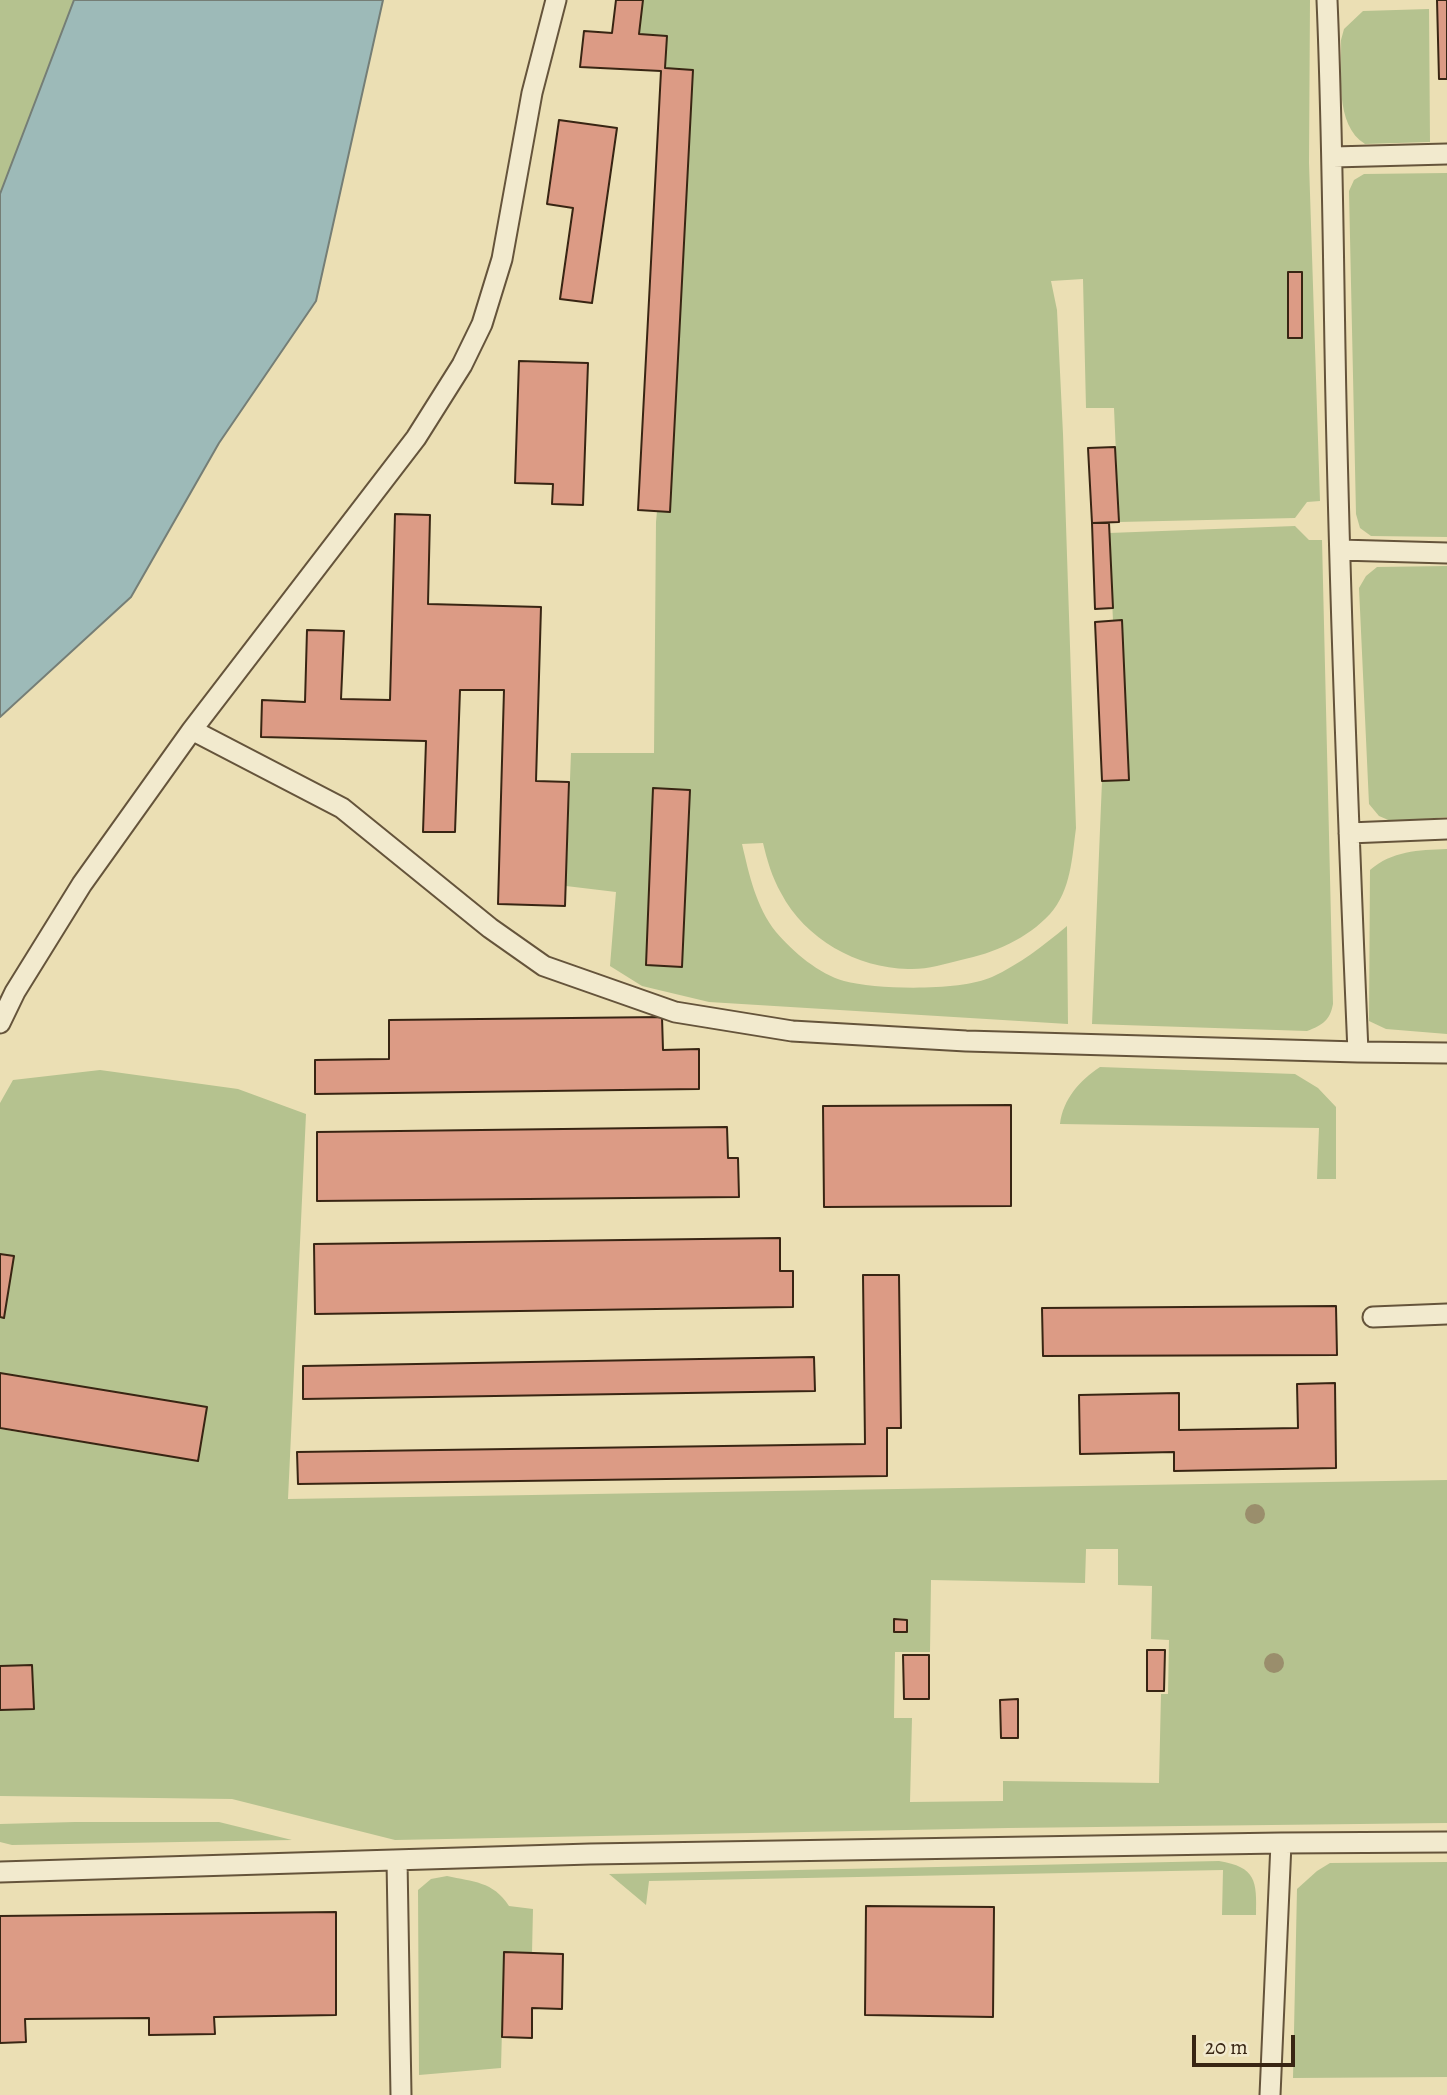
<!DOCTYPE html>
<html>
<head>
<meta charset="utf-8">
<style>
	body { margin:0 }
	#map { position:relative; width:1447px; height:2095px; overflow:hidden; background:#ebdfb4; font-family:Alegreya,serif }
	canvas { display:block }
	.scale { position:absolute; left:1192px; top:2035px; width:103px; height:32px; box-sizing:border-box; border:4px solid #382513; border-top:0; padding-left:9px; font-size:21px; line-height:24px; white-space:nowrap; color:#382513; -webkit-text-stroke:5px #f2eace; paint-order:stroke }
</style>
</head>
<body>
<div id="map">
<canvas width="1447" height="2095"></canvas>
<div class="scale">20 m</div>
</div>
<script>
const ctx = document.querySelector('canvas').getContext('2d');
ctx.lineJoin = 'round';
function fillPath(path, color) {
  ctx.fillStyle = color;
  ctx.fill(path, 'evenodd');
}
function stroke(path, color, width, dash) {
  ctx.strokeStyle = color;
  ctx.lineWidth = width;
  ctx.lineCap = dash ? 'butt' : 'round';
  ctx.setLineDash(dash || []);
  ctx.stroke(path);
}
fillPath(new Path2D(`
	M0 0H74L0 194Z
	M643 0H1310L1309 163 1320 501 1307 502 1295 518 1119 522 1114 408H1086L1083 279 1051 281 1057 310 1063 434 1076 828C1072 858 1071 890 1050 914 1027 939 994 953 961 960 944 964 926 970 908 969 857 968 805 939 781 893 772 877 767 860 763 843L742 844C749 874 756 907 776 932 793 952 819 974 844 981 878 990 961 991 992 977 1020 964 1043 946 1067 926L1068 1024 709 1002 642 986 610 966 616 892 566 886 571 753H654L656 522 657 511H670L693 71 665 68 667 36 639 34ZM653 788 690 790 681 967 646 965Z
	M1429 9 1430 142 1365 144C1334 125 1342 72 1341 40L1344 29 1363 11Z
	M1447 173V537L1371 536 1360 528 1356 514 1349 191 1354 180 1364 174Z
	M1295 526 1309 540H1322L1333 1004C1330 1020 1323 1025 1307 1031L1092 1024 1102 781 1129 780 1122 621H1113L1109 533Z
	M1447 566V817L1393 822 1379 816 1369 804 1359 588 1366 576 1377 567Z
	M1447 849V1034L1386 1029 1369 1021 1370 870C1392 851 1418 850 1447 849Z
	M1100 1067 1295 1074 1318 1088 1336 1107V1179H1317L1319 1128 1060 1124C1063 1099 1080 1080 1100 1067Z
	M100 1070 238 1089 306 1114 288 1499 1447 1480V1823L1008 1828 395 1840 232 1799 0 1796V1429L198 1461 207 1407 0 1373V1317L3 1318 14 1256 0 1254V1103L13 1080ZM1086 1549H1118V1585L1152 1586 1151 1639 1169 1640 1168 1694H1161L1159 1783 1003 1781V1801L910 1802 912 1718H894L895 1652H930L931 1580 1085 1583Z
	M75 1822H219L292 1840 12 1845 0 1842V1824Z
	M1219 1861C1256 1867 1257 1881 1256 1915H1222L1223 1870 649 1881 646 1905 609 1874Z
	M1447 1862V2077L1293 2078 1297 1889 1317 1871 1330 1863Z
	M447 1876C473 1882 493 1881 509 1906L533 1909 532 1953H504L501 2068 419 2075 418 1890 431 1879Z`), '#b5c28f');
const water = new Path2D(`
	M74 0H383L316 301 219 443 131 597 0 717V194Z`);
fillPath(water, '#9dbab8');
stroke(water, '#757e76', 2);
const building = new Path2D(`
	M616 0H643L639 34 667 36 665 68 693 70 670 512 638 510 661 71 580 67 584 31 612 33Z
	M1437 0H1447V79H1439Z
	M559 120 617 128 592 303 560 299 573 208 547 204Z
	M1288 272H1302V338H1288Z
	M519 361 588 363 583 505 552 504 553 484 515 483Z
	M1115 447 1119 522 1092 523 1088 448Z
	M395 514 430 515 428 604 541 607 536 781 569 782 565 906 498 904 504 690H460L455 832H423L426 741 261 737 262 700 305 702 307 630 344 631 341 699 390 700Z
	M1092 523H1109L1113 608 1095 609Z
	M1122 620 1129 780 1102 781 1095 622Z
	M653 788 690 790 682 967 646 965Z
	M662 1017 663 1050 699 1049V1089L315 1094V1060L389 1059V1020Z
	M1011 1105V1206L824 1207 823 1106Z
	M727 1127 728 1158H738L739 1197 317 1201V1132Z
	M780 1238V1271H793V1307L315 1314 314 1244Z
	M0 1254 14 1256 4 1318 0 1317Z
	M863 1275H899L901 1428H887V1476L298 1484 297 1452 865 1444Z
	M1336 1306 1337 1355 1043 1356 1042 1308Z
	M814 1357 815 1391 303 1399V1366Z
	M0 1373 207 1407 198 1461 0 1428Z
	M1335 1383 1336 1468 1174 1471V1452L1080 1454 1079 1395 1179 1393V1430L1298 1428 1297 1384Z
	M894 1619 907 1620V1632H894Z
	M1147 1650H1165L1164 1691H1147Z
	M903 1655H929V1699H904Z
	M32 1665 34 1709 0 1710V1666Z
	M1018 1699V1738H1001L1000 1700Z
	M866 1906 994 1907 993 2017 865 2015Z
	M336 1912V2015L214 2017 215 2034 149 2035V2018L25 2019 26 2042 0 2043V1916Z
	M504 1952 563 1954 562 2009 532 2008V2038L502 2037Z`);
fillPath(building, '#dc9b85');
stroke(building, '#382513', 2);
const lane = new Path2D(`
	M1333 157 1447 154
	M1340 550 1447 553
	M192 730 342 808 490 928 544 966 675 1012 792 1031 966 1041 1358 1052C1348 818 1339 583 1335 349 1333 233 1332 116 1327 0
	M1349 833 1447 829
	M0 1023 15 992 82 884 192 730 416 438 462 365 482 324 502 259 532 93 556 0
	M1358 1052 1447 1053
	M1373 1317 1447 1314
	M1281 1843 1447 1842
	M397 1860 401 2095
	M0 1872 590 1854 1281 1843 1270 2095`);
stroke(lane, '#65543b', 23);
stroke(lane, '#f2eace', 19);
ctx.fillStyle = '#9a8e6c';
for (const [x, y] of [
	[1255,1514],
	[1274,1663]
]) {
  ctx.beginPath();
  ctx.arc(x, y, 10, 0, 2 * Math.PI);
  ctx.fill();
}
</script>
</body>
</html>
